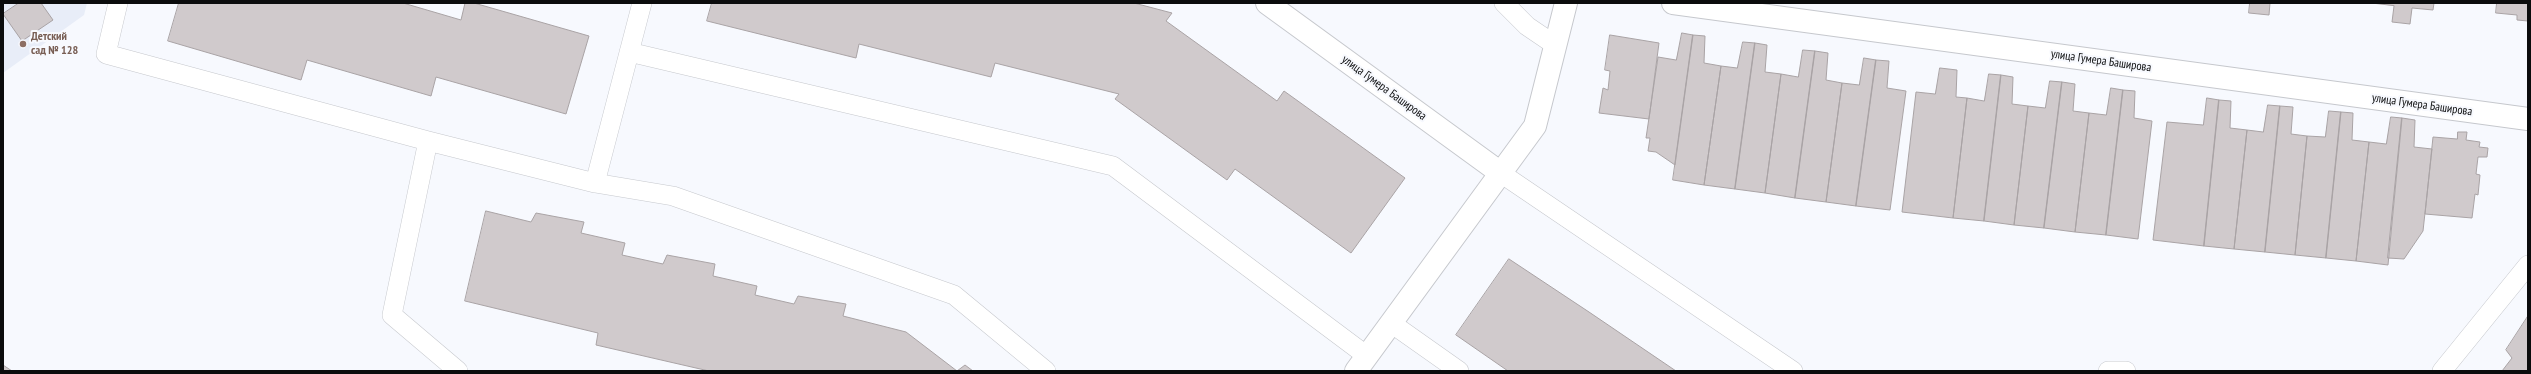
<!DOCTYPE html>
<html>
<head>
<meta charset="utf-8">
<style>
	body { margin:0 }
	#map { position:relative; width:2531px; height:374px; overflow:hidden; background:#f7f9fe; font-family:"PT Sans Narrow",sans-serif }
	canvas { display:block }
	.frame { position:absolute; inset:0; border:4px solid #0b0c0d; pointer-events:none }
</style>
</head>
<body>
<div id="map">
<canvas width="2531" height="374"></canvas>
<div class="frame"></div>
</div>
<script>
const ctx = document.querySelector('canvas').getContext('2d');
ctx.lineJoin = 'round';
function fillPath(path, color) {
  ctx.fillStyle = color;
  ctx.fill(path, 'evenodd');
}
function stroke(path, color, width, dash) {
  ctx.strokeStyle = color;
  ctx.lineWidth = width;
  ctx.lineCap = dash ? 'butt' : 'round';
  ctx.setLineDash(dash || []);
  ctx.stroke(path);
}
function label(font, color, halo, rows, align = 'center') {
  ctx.font = font + ' "PT Sans Narrow",sans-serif';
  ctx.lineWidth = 4;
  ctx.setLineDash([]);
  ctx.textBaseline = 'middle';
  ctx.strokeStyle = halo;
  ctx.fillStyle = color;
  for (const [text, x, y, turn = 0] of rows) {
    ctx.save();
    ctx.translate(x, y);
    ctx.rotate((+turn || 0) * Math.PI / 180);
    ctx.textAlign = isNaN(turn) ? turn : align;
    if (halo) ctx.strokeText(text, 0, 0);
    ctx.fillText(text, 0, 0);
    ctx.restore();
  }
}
fillPath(new Path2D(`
	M3 3H87L84 15 3 73Z`), '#e8edf8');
const building = new Path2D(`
	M19 3H41L53 20 22 41 3 14Z
	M179 3H403L461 20 465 3H474L589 36 566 114 436 77 431 96 307 60 301 80 168 41Z
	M712 3H1134L1172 13 1166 21 1277 101 1284 91 1405 178 1351 253 1235 169 1227 180 1115 99 1119 94 995 63 991 77 859 44 856 58 707 21Z
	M2250 3H2270L2269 15 2249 13Z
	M2372 3H2434L2433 10 2412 8 2410 24 2392 22 2394 6Z
	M2497 3H2528V21L2517 20V15L2496 13Z
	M1682 33 1693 35 1675 165 1656 152 1648 151 1650 138H1646L1658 57 1676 60Z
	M1610 35 1659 43 1649 119 1599 113 1603 88 1608 90 1610 71 1605 70Z
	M1693 35 1705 36 1704 63 1721 66 1704 185 1673 180Z
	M1743 42 1755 43 1735 189 1704 185 1721 66 1737 68Z
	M1755 43 1767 45 1765 72 1781 74 1765 193 1735 189Z
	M1803 50 1815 51 1795 198 1765 193 1781 74 1798 77Z
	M1815 51 1828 53 1826 80 1842 83 1826 202 1795 198Z
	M1864 58 1876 60 1856 206 1826 202 1842 83 1859 85Z
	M1876 60 1889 61 1887 88 1906 91 1890 210 1856 206Z
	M1940 68 1957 70 1956 97 1967 98 1953 218 1902 212 1916 92 1935 94Z
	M1989 74 2001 75 1984 221 1953 218 1967 98 1984 101Z
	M2001 75 2013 77 2012 104 2028 106 2014 225 1984 221Z
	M2050 81 2062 82 2044 228 2014 225 2028 106 2045 108Z
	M2062 82 2075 84 2073 111 2089 113 2075 232 2044 228Z
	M2111 88 2123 90 2106 235 2075 232 2089 113 2106 115Z
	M2123 90 2135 91 2134 118 2152 121 2138 239 2106 235Z
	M2207 98 2219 100 2204 246 2153 240 2167 122 2203 125Z
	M2219 100 2231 101 2230 128 2247 130 2234 249 2204 246Z
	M2268 105 2280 106 2265 252 2234 249 2247 130 2263 132Z
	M2280 106 2293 107 2291 134 2307 136 2295 255 2265 252Z
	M2329 111 2341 112 2326 258 2295 255 2307 136 2325 137Z
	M2341 112 2353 113 2352 140 2369 142 2356 261 2326 258Z
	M2391 117 2402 118 2388 265 2356 261 2369 142 2386 144Z
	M2402 118 2415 120 2414 147 2432 149 2423 231 2404 259 2388 258Z
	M2458 132H2467L2466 140 2480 142 2479 147 2488 148 2487 157H2478L2476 174 2480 175 2478 195 2475 194 2472 218 2425 214 2433 137 2457 139Z
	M486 211 531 222 536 213 584 222 581 233 625 243 622 255 663 264 667 255 715 264 713 276 757 286 755 295 794 304 798 296 846 304 843 316 906 332 957 371 965 365 973 371H709L596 345 598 333 465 301Z
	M1509 259 1589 312 1676 371H1508L1456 335Z
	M2528 316V371H2502L2512 358 2506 350Z
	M3 365 12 371H3Z`);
fillPath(building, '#d0cacc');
stroke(building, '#a9a3a5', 1);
const lane = new Path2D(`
	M118 3 106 54 428 141 595 183 673 196 954 295 1046 371
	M1504 3 1527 26 1555 45
	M629 52 1113 166 1367 356
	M428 141 392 315 458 371
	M1502 174 1793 371
	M595 183 642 3
	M1391 323 1459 371
	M2108 371H2126
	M2442 371 2528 265`);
const street = new Path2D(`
	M1267 3 1502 174
	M1673 3 2528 119
	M1356 371 1535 126 1566 3`);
stroke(lane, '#c6c8cd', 20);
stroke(street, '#c6c8cd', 24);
stroke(lane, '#fff', 19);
stroke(street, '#fff', 22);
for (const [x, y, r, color] of [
	[23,44,4,"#8d6e63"]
]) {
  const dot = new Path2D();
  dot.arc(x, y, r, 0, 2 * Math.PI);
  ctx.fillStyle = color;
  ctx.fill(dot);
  stroke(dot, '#f7f9fe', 1.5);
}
label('bold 12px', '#785e54', '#f7f9fe', [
	["Детский",31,37],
	["сад № 128",31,51]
], 'left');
label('12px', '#0b0c0d', '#f7f9fe', [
	["улица Гумера Баширова",2101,61,8],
	["улица Гумера Баширова",1384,88,36],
	["улица Гумера Баширова",2422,105,8]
]);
</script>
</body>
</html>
